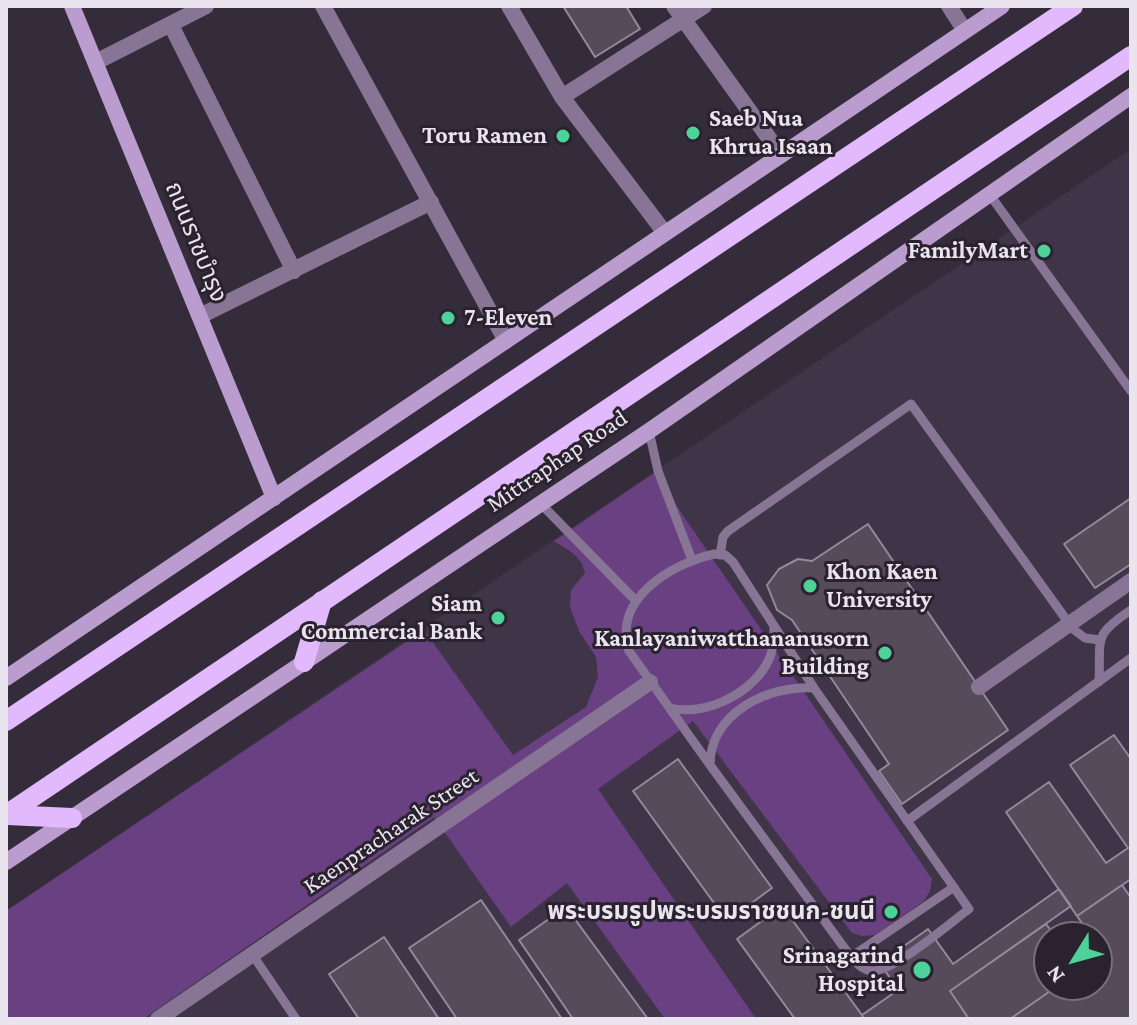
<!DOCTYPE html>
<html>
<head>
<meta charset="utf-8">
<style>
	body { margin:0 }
	#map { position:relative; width:1137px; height:1025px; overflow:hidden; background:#352c3b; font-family:"Crimson Pro",serif }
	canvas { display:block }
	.frame { position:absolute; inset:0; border:8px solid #eae4ee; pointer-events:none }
	.north { position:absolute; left:1033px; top:921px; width:80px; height:80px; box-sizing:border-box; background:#2b2230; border:2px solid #77707c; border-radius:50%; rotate:233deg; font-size:22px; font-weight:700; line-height:32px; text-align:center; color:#eae4ee }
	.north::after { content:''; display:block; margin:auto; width:28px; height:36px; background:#4dd39a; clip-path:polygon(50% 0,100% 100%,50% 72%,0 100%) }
</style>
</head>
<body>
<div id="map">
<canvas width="1137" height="1025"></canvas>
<div class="frame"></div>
<div class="north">N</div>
</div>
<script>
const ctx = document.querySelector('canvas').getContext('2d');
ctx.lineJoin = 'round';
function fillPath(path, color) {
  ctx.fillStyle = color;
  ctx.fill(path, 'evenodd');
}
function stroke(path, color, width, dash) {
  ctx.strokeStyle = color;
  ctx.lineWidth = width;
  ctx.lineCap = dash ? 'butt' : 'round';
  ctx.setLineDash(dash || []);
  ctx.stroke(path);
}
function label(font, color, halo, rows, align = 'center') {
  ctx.font = font + ' "Crimson Pro","Noto Sans Thai",serif';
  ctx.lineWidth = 6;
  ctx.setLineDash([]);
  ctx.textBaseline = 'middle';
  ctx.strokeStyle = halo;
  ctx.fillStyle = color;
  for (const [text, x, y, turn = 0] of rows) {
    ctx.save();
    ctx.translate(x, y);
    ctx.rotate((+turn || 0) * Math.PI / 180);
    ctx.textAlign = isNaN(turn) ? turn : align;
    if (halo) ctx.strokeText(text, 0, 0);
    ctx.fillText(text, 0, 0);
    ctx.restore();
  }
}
fillPath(new Path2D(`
	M1131 149V1019H6V911ZM1049 937H1097V985H1049Z`), '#403548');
fillPath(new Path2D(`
	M654 473 932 879 930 891 924 901 875 935 862 936 852 933 693 721 598 789 756 1019H665L567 883 511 927 434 817 143 1019H6V911L424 630 513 755 586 707 598 677 596 657 579 631 570 607 571 590 585 573C582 556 568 550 554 541Z`), '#694081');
const building = new Path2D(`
	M563 6H626L640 29 595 57Z
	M1131 498V564L1095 588 1064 544Z
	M868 524 1008 730 902 804 879 771 889 764 792 620 777 610 767 585 779 569 798 559 812 561Z
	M1114 735 1131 759V879L1077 916 1006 812 1049 782 1106 863 1128 848 1070 765Z
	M678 759 772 888 727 921 633 791Z
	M1122 885 1131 898V1019H1010L1059 985H1097V970L1109 962 1097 945V937H1092L1077 916Z
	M1059 889 1071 906 950 991 969 1019H864L862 1015 898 990 880 963 928 929 953 964Z
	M481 900 562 1019H457L409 948Z
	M782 906 862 1015 864 1019H795L737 939Z
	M566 907 648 1019H573L519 940Z
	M1046 924 1056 937H1049V985H1059L1010 1019H969L950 991Z
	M384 937 439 1019H359L329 974Z`);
fillPath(building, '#554b5b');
stroke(building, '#958a9c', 2);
stroke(new Path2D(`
	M990 195 1131 391
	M649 431 658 471 692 560
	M540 503 636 601
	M714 554 725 555 733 562 814 688 969 909C950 923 893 972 872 971 862 970 858 964 851 957L710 765 629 651C612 599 671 564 714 554Z
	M720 555 723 537 728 531 911 404 1073 629 1085 638 1100 640
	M1099 682C1101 638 1092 636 1131 610
	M670 708C706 717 756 692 770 657 774 647 774 636 774 626
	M710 765C710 713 768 685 814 688
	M907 821 1131 658
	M252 954 296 1019
	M851 957 954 887`), '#887595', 9);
stroke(new Path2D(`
	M323 6 506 341
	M509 6 562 97 665 233
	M674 6 781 155
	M949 6 965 31
	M171 25 294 271
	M96 62 206 6
	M562 97 704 6
	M200 316 431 202
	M979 687 1131 581
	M158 1019 650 682`), '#887595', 16);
stroke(new Path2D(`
	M72 6 274 498
	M6 678 1002 6
	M6 862 649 431 1131 96`), '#bb9ccf', 16);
stroke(new Path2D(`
	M304 662 322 601
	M6 721 1073 6
	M6 815 1131 56
	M7 815 72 818`), '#e1b9fc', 20);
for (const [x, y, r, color] of [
	[693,133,8,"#4dd39a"],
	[563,136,8,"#4dd39a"],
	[1044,251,8,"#4dd39a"],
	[448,318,8,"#4dd39a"],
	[810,586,8,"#4dd39a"],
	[498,618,8,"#4dd39a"],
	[885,653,8,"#4dd39a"],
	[891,912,8,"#4dd39a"],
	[922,970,10,"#4dd39a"]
]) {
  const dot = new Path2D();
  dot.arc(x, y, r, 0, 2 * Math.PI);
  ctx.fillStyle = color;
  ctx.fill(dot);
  stroke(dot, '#2b2230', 3);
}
label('bold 24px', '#eae4ee', '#2b2230', [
	["Saeb Nua",709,119,"left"],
	["Khrua Isaan",709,147,"left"],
	["Toru Ramen",547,136],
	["FamilyMart",1028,251],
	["7-Eleven",464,318,"left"],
	["Khon Kaen",826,572,"left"],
	["University",826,600,"left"],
	["Siam",482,604],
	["Commercial Bank",482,632],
	["Kanlayaniwatthananusorn",869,639],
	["Building",869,667],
	["พระบรมรูปพระบรมราชชนก-ชนนี",875,912],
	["Srinagarind",904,956],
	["Hospital",904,984]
], 'right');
label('24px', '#eae4ee', '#2b2230', [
	["ถนนราชบำรุง",196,242,68],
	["Mittraphap Road",557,461,-34],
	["Kaenpracharak Street",391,831,-34]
]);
</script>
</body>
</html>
